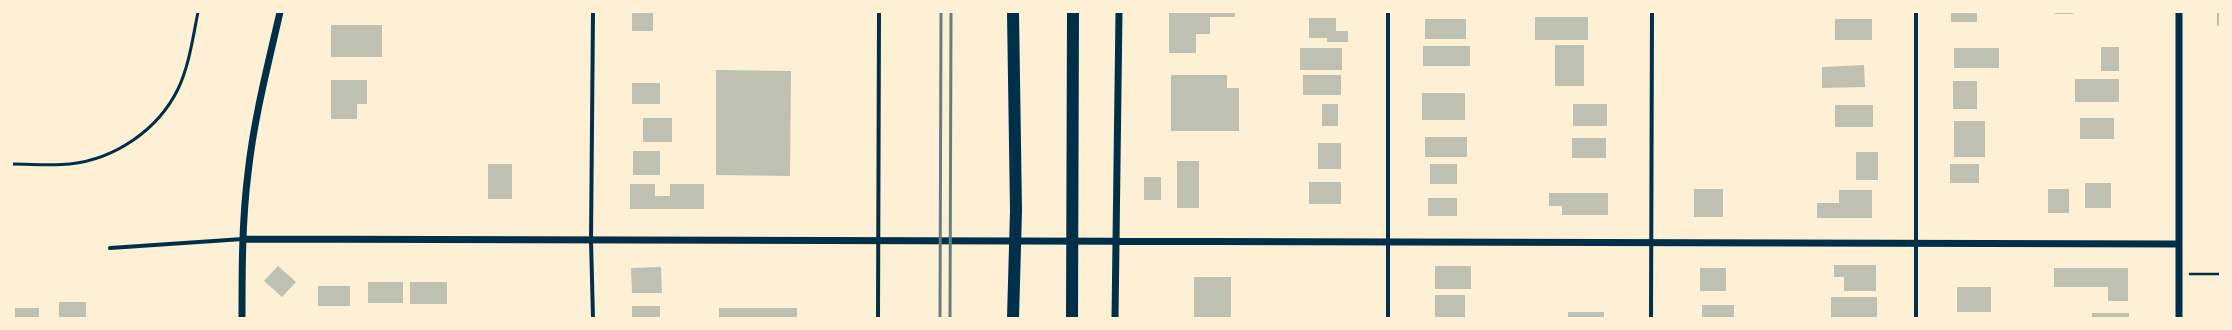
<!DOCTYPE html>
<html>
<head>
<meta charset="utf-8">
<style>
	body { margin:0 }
	#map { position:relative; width:2232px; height:330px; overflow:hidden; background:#fdf0d5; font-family:Commissioner,sans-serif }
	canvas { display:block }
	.frame { position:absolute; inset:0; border:13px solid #fdf0d5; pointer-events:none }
</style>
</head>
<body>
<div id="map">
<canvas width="2232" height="330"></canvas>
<div class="frame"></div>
</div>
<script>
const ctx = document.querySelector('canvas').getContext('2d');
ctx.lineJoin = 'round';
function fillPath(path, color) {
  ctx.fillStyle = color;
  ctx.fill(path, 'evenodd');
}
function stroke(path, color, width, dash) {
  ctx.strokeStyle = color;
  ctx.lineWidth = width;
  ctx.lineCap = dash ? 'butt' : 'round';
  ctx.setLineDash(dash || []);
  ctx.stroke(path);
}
fillPath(new Path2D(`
	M632 12H653V31H632Z
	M1169 12H1235V17H1210V34H1196V53H1169Z
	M1951 12H1977V22H1951Z
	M2055 12H2073V14H2055Z
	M2217 12H2220V26H2217Z
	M1535 17H1588V40H1535Z
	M1309 18H1336V31H1348V42H1327V38H1309Z
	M1425 19H1466V39H1425Z
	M1835 19H1872V40H1835Z
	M331 25H382V57H331Z
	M1555 45H1584V86H1555Z
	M1423 46H1470V66H1423Z
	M2101 47H2119V71H2101Z
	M1300 48H1342V70H1300Z
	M1954 48H1999V68H1954Z
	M1864 65 1865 87 1822 88V67Z
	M716 70 791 71 790 176 716 175Z
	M1171 75H1227V88H1239V131H1171Z
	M1303 75H1341V95H1303Z
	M2075 79H2119V102H2075Z
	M331 80H367V104H357V119H331Z
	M1953 81H1977V109H1953Z
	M632 83H660V104H632Z
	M1422 93H1465V120H1422Z
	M1322 104H1338V126H1322Z
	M1573 104H1607V126H1573Z
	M1835 105H1873V127H1835Z
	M643 118H672V142H643Z
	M2080 118H2114V139H2080Z
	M1954 121H1985V157H1954Z
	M1425 137H1467V157H1425Z
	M1572 138H1606V158H1572Z
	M1318 143H1341V169H1318Z
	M633 151H660V175H633Z
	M1856 152H1878V180H1856Z
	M1177 161H1199V208H1177Z
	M488 164H512V199H488Z
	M1430 164H1457V184H1430Z
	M1950 164H1979V183H1950Z
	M1144 177H1161V200H1144Z
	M1309 182H1341V204H1309Z
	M2085 183H2111V208H2085Z
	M630 184H655V196H670V184H704V209H630Z
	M1694 189H1723V217H1694Z
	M2048 189H2069V213H2048Z
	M1839 190H1872V218H1817V203H1839Z
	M1549 193H1608V215H1562V206H1549Z
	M1428 198H1457V216H1428Z
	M1834 265H1876V291H1844V277H1834Z
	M278 266 296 282 282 297 264 281Z
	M1435 266H1471V289H1435Z
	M661 267 662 293H632L631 268Z
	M1700 268H1726V291H1700Z
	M2054 268H2128V301H2108V287H2054Z
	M1194 277H1231V318H1194Z
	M368 282H403V303H368Z
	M410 282H447V304H410Z
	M318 286H350V306H318Z
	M1957 287H1991V312H1957Z
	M1435 295H1465V318H1435Z
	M1831 297H1877V318H1831Z
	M59 302H86V318H59Z
	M1702 305H1734V318H1702Z
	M632 306H660V318H632Z
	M15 308H39V318H15Z
	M719 308H797V318H719Z
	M1568 312H1604V318H1568Z
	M2092 313H2129V318H2092Z`), '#bec0b2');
stroke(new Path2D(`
	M2190 274H2220`), '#003049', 2.5);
stroke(new Path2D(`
	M12 164C31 164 51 166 70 164 115 159 158 130 178 89 189 66 193 37 198 12`), '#003049', 3);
stroke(new Path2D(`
	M1388 12V318
	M1916 12V318
	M110 248 243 239
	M593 318 591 240 593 12
	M878 318 879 12
	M1651 318 1652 12`), '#003049', 4);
stroke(new Path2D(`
	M243 239 2179 244
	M242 318C242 269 242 221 248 173 254 118 268 65 280 12
	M1115 318 1119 12
	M2179 318V12`), '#003049', 7);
stroke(new Path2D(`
	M1013 318 1016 211 1013 12
	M1072 318 1073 12`), '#003049', 12);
stroke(new Path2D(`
	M940 318 941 12
	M950 318 951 12`), '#657d81', 3);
</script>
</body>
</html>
